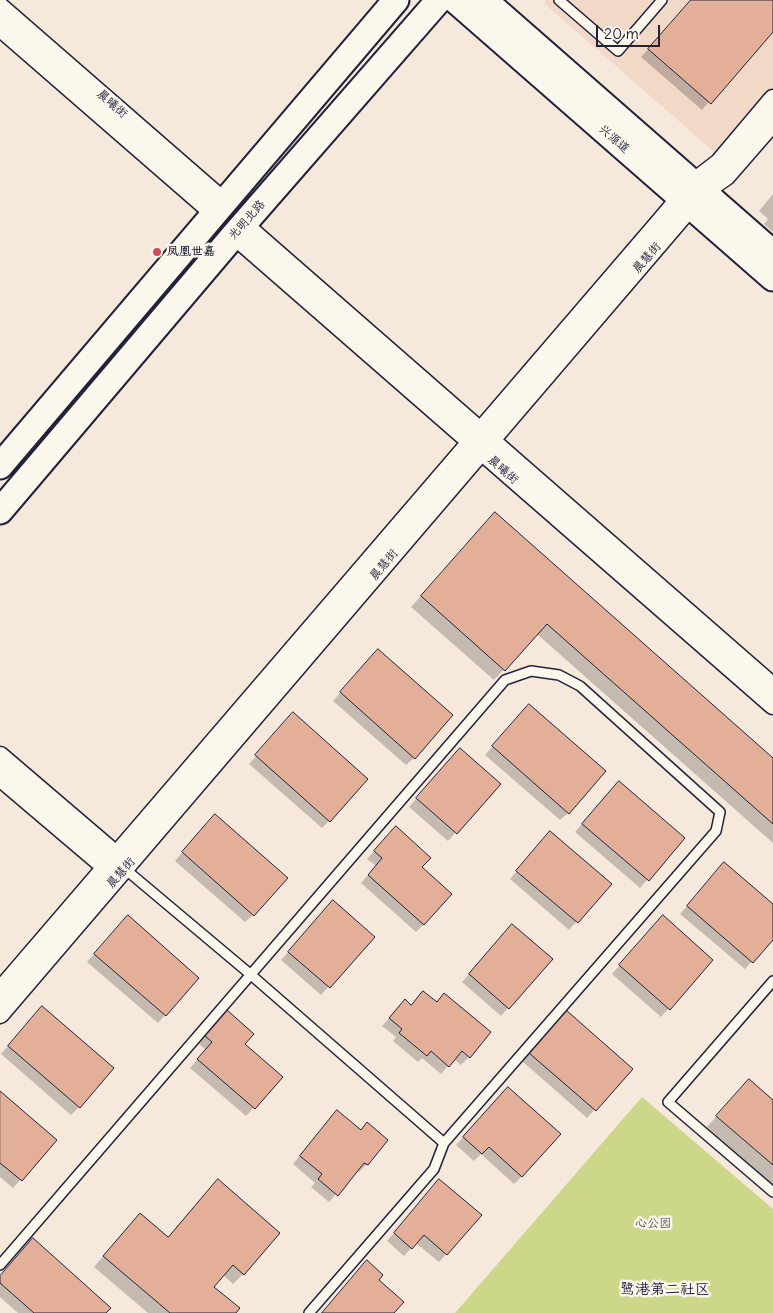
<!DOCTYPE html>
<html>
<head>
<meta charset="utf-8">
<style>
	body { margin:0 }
	#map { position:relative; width:773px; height:1313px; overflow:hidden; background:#f6e9db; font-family:Delius,sans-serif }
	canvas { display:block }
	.scale { position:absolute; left:596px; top:25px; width:64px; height:22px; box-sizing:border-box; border:2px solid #22223b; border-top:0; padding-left:6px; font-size:15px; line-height:18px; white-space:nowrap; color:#22223b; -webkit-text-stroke:4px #fbf7ec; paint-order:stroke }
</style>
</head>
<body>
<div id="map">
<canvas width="773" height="1313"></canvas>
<div class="scale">20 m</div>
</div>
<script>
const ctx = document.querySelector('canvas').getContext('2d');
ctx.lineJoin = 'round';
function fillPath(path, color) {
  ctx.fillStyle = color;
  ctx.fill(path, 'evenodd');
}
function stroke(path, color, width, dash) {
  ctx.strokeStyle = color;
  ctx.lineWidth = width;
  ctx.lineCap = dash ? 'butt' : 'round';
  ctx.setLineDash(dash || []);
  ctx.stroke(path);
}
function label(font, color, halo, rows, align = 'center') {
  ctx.font = font + ' Delius,"LXGW WenKai TC",sans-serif';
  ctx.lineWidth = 5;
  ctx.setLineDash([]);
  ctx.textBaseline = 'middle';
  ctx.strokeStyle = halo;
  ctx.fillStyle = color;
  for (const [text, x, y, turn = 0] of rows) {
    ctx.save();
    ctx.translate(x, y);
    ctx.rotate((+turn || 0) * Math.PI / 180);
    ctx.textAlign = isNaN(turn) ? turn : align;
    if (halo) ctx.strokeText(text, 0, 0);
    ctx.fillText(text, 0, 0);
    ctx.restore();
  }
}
fillPath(new Path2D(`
	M545 0H773V112L728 164 545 4Z`), '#f1d8c7');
fillPath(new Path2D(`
	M642 1097 773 1209V1313H455Z`), '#ccd78a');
fillPath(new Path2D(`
	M692 0H773V30L702 110 641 57Z
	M773 194V232L764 224 768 219 759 211Z
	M485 524 773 759V843L537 634 494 680 411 607Z
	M370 658 414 758 406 765 333 701Z
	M521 714 568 813 560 820 485 755Z
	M286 722 329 821 322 828 249 764Z
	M452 757 499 784 448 841 409 807Z
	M611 790 684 838 640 888 575 832Z
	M207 823 253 915 245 922 175 861Z
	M388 836 421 867 424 924 416 932 361 883 376 866 367 859Z
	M543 840 610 884 569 930 510 879Z
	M717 872 773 906V938L745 969 680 914Z
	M326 910 373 937 321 995 281 960Z
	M120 925 165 1015 158 1023 87 962Z
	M655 925 712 960 661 1017 612 974Z
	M504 933 508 1008 501 1016 462 982Z
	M411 1006 469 1057 461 1065 454 1059 441 1074 422 1058 418 1062 393 1041 396 1037 382 1026 398 1009Z
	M35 1015 79 1107 71 1115 1 1054Z
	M558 1019 631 1069 587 1118 522 1061Z
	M220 1020 244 1044 282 1077 246 1116 190 1068 206 1050 199 1044Z
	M739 1091 773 1102V1184L707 1127Z
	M0 1092 56 1140 13 1188 0 1177Z
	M500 1096 522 1176 514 1184 481 1154 474 1161 456 1145Z
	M330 1120 360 1131 367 1124V1164L359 1172 356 1171 329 1202 311 1187 315 1183 293 1164Z
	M218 1181 243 1274 233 1284 223 1275 212 1287 234 1313H148L94 1267 130 1225 167 1238Z
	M432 1188 446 1254 439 1262 416 1243 404 1256 387 1241Z
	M0 1276 105 1313H18L0 1297Z`), '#0003');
const building = new Path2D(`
	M691 0H773V32L711 104 648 49Z
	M495 512 773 758V824L547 624 505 671 421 596Z
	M378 649 453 715 415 759 340 692Z
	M529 704 606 771 569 814 492 746Z
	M293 712 368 779 330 822 255 755Z
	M460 748 501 784 457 834 416 798Z
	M619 781 685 838 649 881 582 824Z
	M215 814 288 878 254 916 182 852Z
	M396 826 431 858 422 867 452 894 424 925 368 875 382 858 374 851Z
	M550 831 612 884 578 923 516 871Z
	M724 862 773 904V940L753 963 687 906Z
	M333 900 375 937 330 988 288 952Z
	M128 915 199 978 166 1016 94 954Z
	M663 915 713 960 670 1010 619 965Z
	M512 924 553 959 509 1009 469 974Z
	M423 991 437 1002 444 993 491 1032 470 1058 462 1051 449 1067 431 1051 427 1056 399 1033 402 1029 389 1018 405 999 411 1005Z
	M42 1006 114 1068 80 1108 8 1046Z
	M227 1010 254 1034 245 1044 283 1077 255 1109 197 1059 212 1042 205 1036Z
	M566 1010 633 1069 596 1111 529 1053Z
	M749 1079 773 1100V1165L716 1116Z
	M508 1087 561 1134 522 1177 489 1147 482 1154 463 1137Z
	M0 1091 57 1140 22 1181 0 1163Z
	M337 1110 361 1130 367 1122 388 1140 368 1165 364 1163 338 1196 318 1179 322 1174 300 1156Z
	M218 1179 280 1233 244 1275 233 1265 214 1287 240 1308 236 1313H170L103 1256 140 1213 168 1237Z
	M439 1179 482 1215 447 1255 424 1235 412 1249 394 1233Z
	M33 1238 111 1308 106 1313H34L0 1283V1276Z
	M367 1260 383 1275 379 1280 404 1302 394 1313H322Z`);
fillPath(building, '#e4af99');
stroke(building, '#22223b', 1);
const service = new Path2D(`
	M559 0 618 51 662 0
	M125 869 250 974 444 1143
	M773 981 668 1102 773 1192
	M0 1265 505 680 531 671 559 675 580 686 720 812 716 831 444 1143 434 1169 309 1313`);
const minor = new Path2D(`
	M0 7 224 202
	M0 27 214 213
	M244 225 773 687
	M234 235 773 705
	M0 756 117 856 123 866
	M0 777 106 867 116 868
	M0 991 660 222 693 183 719 163 773 99
	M0 1014 703 192 726 176 773 122`);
const secondary = new Path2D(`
	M455 0 773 278
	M484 0 773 253
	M0 466 396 0
	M0 511 234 235 439 0`);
stroke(service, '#22223b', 12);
stroke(minor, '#22223b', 21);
stroke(secondary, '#22223b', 29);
stroke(service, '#fbf7ec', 9);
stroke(minor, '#fbf7ec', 18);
stroke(secondary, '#fbf7ec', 25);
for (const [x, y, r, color] of [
	[157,252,5,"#d1495b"]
]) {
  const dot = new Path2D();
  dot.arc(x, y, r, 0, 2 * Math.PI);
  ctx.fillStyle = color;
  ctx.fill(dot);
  stroke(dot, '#fbf7ec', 2);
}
label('12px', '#22223b', '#fbf7ec', [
	["晨曦街",112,104,41],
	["兴源道",614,139,41],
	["光明北路",247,220,-48],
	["晨慧街",647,258,-49],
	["晨曦街",503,470,41],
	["晨慧街",384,565,-50],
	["晨慧街",121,873,-49]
]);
label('bold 12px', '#22223b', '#fbf7ec', [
	["凤凰世嘉",167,252]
], 'left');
label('12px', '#555853', '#fbf7ec', [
	["心公园",653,1224]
]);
label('15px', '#22223b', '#fbf7ec', [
	["鹭港第二社区",665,1290]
]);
</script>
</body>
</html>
